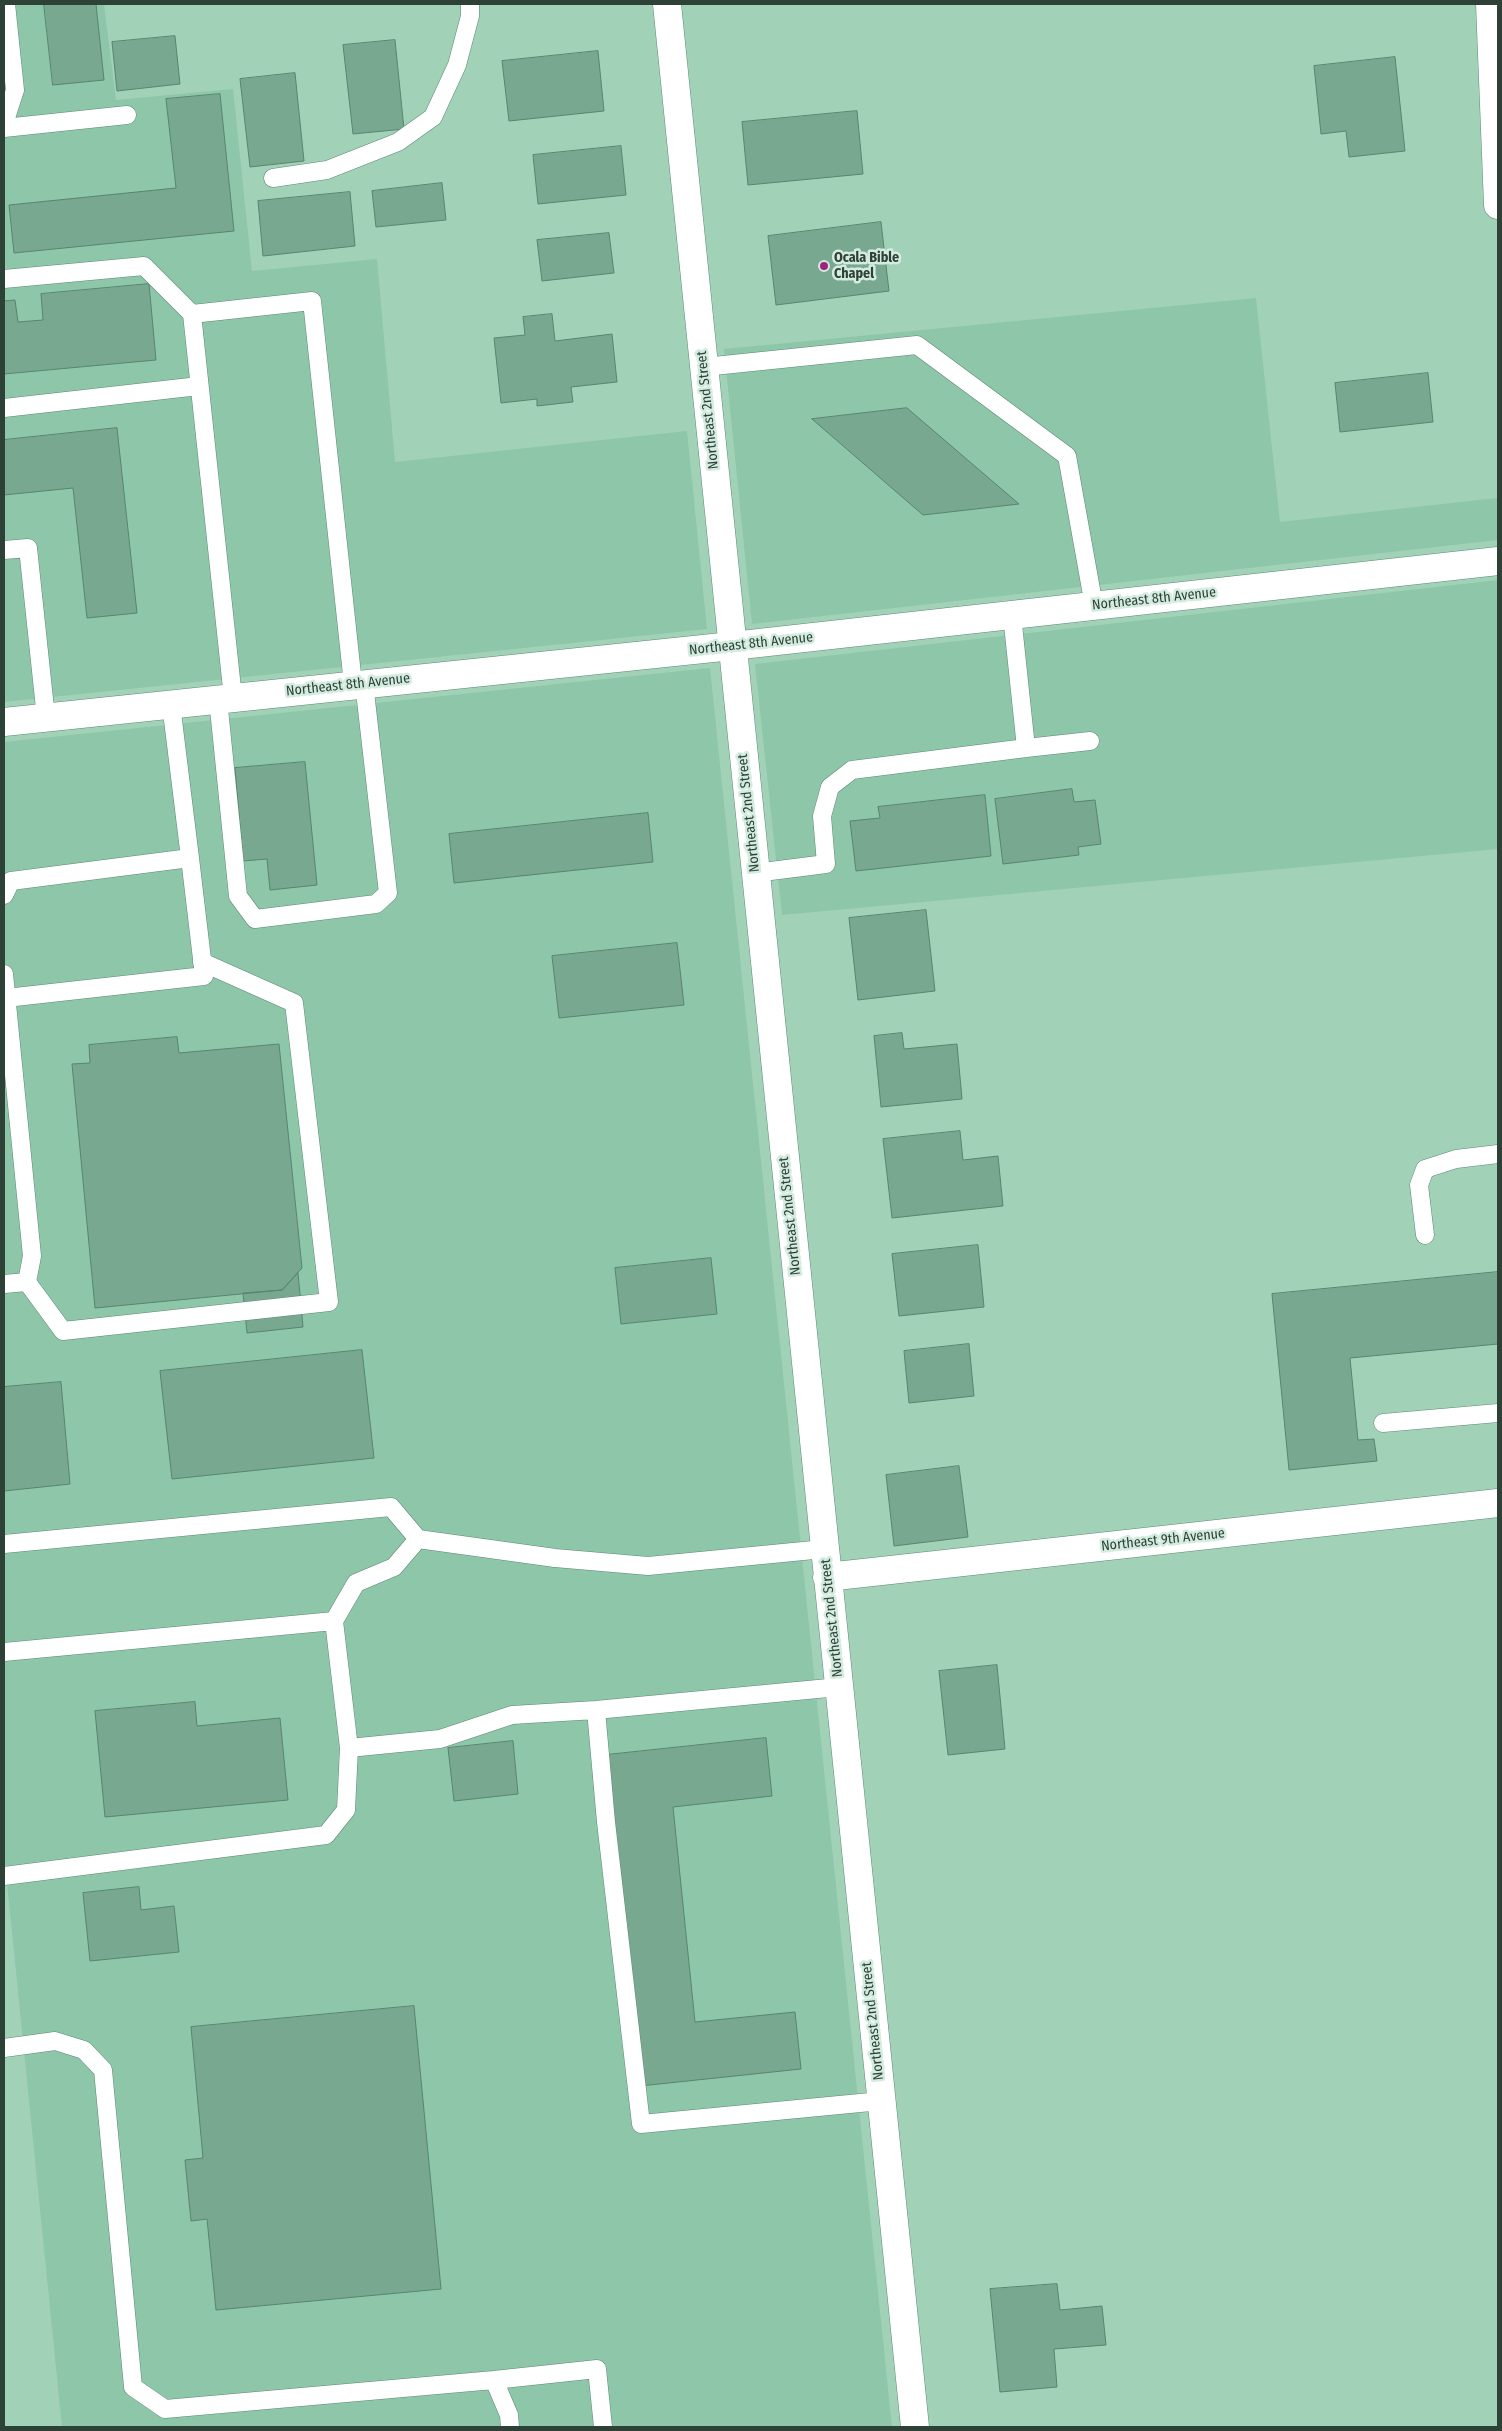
<!DOCTYPE html>
<html>
<head>
<meta charset="utf-8">
<style>
	body { margin:0 }
	#map { position:relative; width:1502px; height:2431px; overflow:hidden; background:#a1d2b8; font-family:"Fira Sans Condensed",sans-serif }
	canvas { display:block }
	.frame { position:absolute; inset:0; border:5px solid #2d4137; pointer-events:none }
</style>
</head>
<body>
<div id="map">
<canvas width="1502" height="2431"></canvas>
<div class="frame"></div>
</div>
<script>
const ctx = document.querySelector('canvas').getContext('2d');
ctx.lineJoin = 'round';
function fillPath(path, color) {
  ctx.fillStyle = color;
  ctx.fill(path, 'evenodd');
}
function stroke(path, color, width, dash) {
  ctx.strokeStyle = color;
  ctx.lineWidth = width;
  ctx.lineCap = dash ? 'butt' : 'round';
  ctx.setLineDash(dash || []);
  ctx.stroke(path);
}
function label(font, color, halo, rows, align = 'center') {
  ctx.font = font + ' "Fira Sans Condensed",sans-serif';
  ctx.lineWidth = 5;
  ctx.setLineDash([]);
  ctx.textBaseline = 'middle';
  ctx.strokeStyle = halo;
  ctx.fillStyle = color;
  for (const [text, x, y, turn = 0] of rows) {
    ctx.save();
    ctx.translate(x, y);
    ctx.rotate((+turn || 0) * Math.PI / 180);
    ctx.textAlign = isNaN(turn) ? turn : align;
    if (halo) ctx.strokeText(text, 0, 0);
    ctx.fillText(text, 0, 0);
    ctx.restore();
  }
}
fillPath(new Path2D(`
	M4 4H104L116 100 233 89 252 271 377 259 395 462 687 431 707 629 4 702Z
	M1256 298 1280 522 1497 498 1498 540 752 624 724 349Z
	M1498 580V849L782 915 755 664Z
	M710 668 892 2427H62L4 1853V742Z`), '#8ec6aa');
const building = new Path2D(`
	M44 4H96L104 80 53 85Z
	M175 36 180 84 117 91 112 42Z
	M395 40 404 129 353 134 343 45Z
	M598 51 604 111 509 121 502 61Z
	M1395 57 1405 151 1349 157 1346 131 1321 134 1314 66Z
	M295 73 304 161 250 167 240 79Z
	M220 94 234 231 14 253 9 205 176 188 166 99Z
	M857 111 863 174 748 185 742 122Z
	M621 146 626 195 538 204 533 155Z
	M442 183 446 220 376 227 372 191Z
	M350 192 355 246 263 256 258 201Z
	M881 222 889 291 776 305 768 236Z
	M609 233 614 273 542 281 537 240Z
	M149 284 156 360 4 374V301L15 300 18 322 43 320 41 294Z
	M552 314 555 341 612 334 617 382 571 387 573 402 537 406V399L501 403 494 338 525 335 523 317Z
	M1428 373 1433 422 1340 432 1335 383Z
	M907 408 1019 504 923 515 812 419Z
	M117 428 137 613 87 618 73 488 4 495V440Z
	M305 762 317 885 270 890 267 859 243 861 235 768Z
	M1072 789 1074 802 1095 800 1101 844 1078 847 1079 855 1003 864 995 799Z
	M985 795 991 856 856 871 850 821 880 818 878 807Z
	M648 813 653 862 454 883 449 834Z
	M926 910 935 991 858 1000 849 918Z
	M677 943 684 1005 559 1018 552 956Z
	M902 1033 904 1049 957 1044 962 1099 881 1107 874 1036Z
	M177 1037 179 1053 279 1044 302 1268 282 1290 95 1308 72 1064 90 1063 89 1045Z
	M960 1131 963 1160 998 1156 1003 1206 892 1218 883 1139Z
	M978 1245 984 1307 899 1316 892 1254Z
	M711 1258 717 1314 621 1324 615 1268Z
	M1498 1272V1344L1350 1358 1358 1440 1374 1439 1377 1461 1289 1470 1272 1294Z
	M298 1273 303 1327 247 1333 243 1293 282 1290Z
	M969 1344 974 1396 909 1403 904 1351Z
	M362 1350 374 1458 172 1479 160 1371Z
	M61 1382 70 1484 4 1491V1387Z
	M959 1466 968 1537 894 1546 886 1475Z
	M997 1665 1005 1749 948 1755 939 1671Z
	M195 1702 197 1726 280 1718 288 1800 105 1817 95 1711Z
	M766 1738 772 1796 673 1807 695 2022 795 2012 801 2069 640 2086 606 1755Z
	M513 1741 518 1794 454 1801 448 1748Z
	M139 1887 141 1910 174 1906 179 1952 90 1961 83 1893Z
	M414 2006 441 2289 216 2310 207 2219 191 2221 185 2160 203 2158 191 2027Z
	M1057 2284 1060 2310 1102 2306 1106 2345 1054 2349 1057 2387 1000 2392 990 2289Z`);
fillPath(building, '#78a890');
stroke(building, '#57866f', 1);
const lane = new Path2D(`
	M4 124 15 90 6 4
	M4 128 127 115
	M273 178 327 170 398 142 433 117 457 65 470 16V4
	M4 279 144 266 192 314
	M704 367 917 345 1067 456 1094 606
	M4 408 199 386
	M4 550 28 548 46 718
	M233 698 192 314 312 301 353 684
	M218 699 238 896 255 919 376 904 388 893 364 683
	M1026 748 1090 741
	M755 873 826 864 822 816 830 787 852 770 1026 748 1012 615
	M4 895 11 881 190 858 171 704
	M4 974 32 1256 27 1282 4 1284
	M6 998 204 976 190 858
	M1425 1235 1419 1185 1425 1169 1456 1159 1498 1154
	M27 1282 63 1331 329 1302 294 1003 202 962
	M1383 1423 1498 1413
	M4 1544 391 1507 418 1539 555 1558 648 1566 824 1549
	M334 1621 349 1748 440 1739 512 1715 596 1710 839 1687
	M4 1652 334 1621 356 1583 394 1567 418 1539
	M596 1710 606 1822 641 2124 881 2101
	M4 1876 326 1835 346 1810 349 1748
	M4 2048 55 2041 84 2050 103 2070 133 2387 165 2409 494 2380 509 2415 510 2427
	M494 2380 597 2369 603 2427`);
const street = new Path2D(`
	M667 4 915 2427
	M827 1577 1498 1503`);
const secondary = new Path2D(`
	M1490 4 1498 205
	M4 722 732 646 1498 561`);
stroke(lane, '#5b8a72', 19);
stroke(street, '#5b8a72', 29);
stroke(secondary, '#5b8a72', 29);
stroke(lane, '#fff', 18);
stroke(street, '#fff', 28);
stroke(secondary, '#fff', 28);
for (const [x, y, r, color] of [
	[824,266,5,"#9f257c"]
]) {
  const dot = new Path2D();
  dot.arc(x, y, r, 0, 2 * Math.PI);
  ctx.fillStyle = color;
  ctx.fill(dot);
  stroke(dot, '#d4ecdf', 2);
}
label('bold 14px', '#2d4137', '#d4ecdf', [
	["Ocala Bible",834,258],
	["Chapel",834,274]
], 'left');
label('14px', '#2d4137', '#d4ecdf', [
	["Northeast 2nd Street",708,410,-96],
	["Northeast 8th Avenue",1154,599,-6],
	["Northeast 8th Avenue",751,644,-6],
	["Northeast 8th Avenue",348,685,-6],
	["Northeast 2nd Street",749,813,-96],
	["Northeast 2nd Street",790,1216,-96],
	["Northeast 9th Avenue",1163,1540,-6],
	["Northeast 2nd Street",832,1618,-96],
	["Northeast 2nd Street",873,2021,-96]
]);
</script>
</body>
</html>
